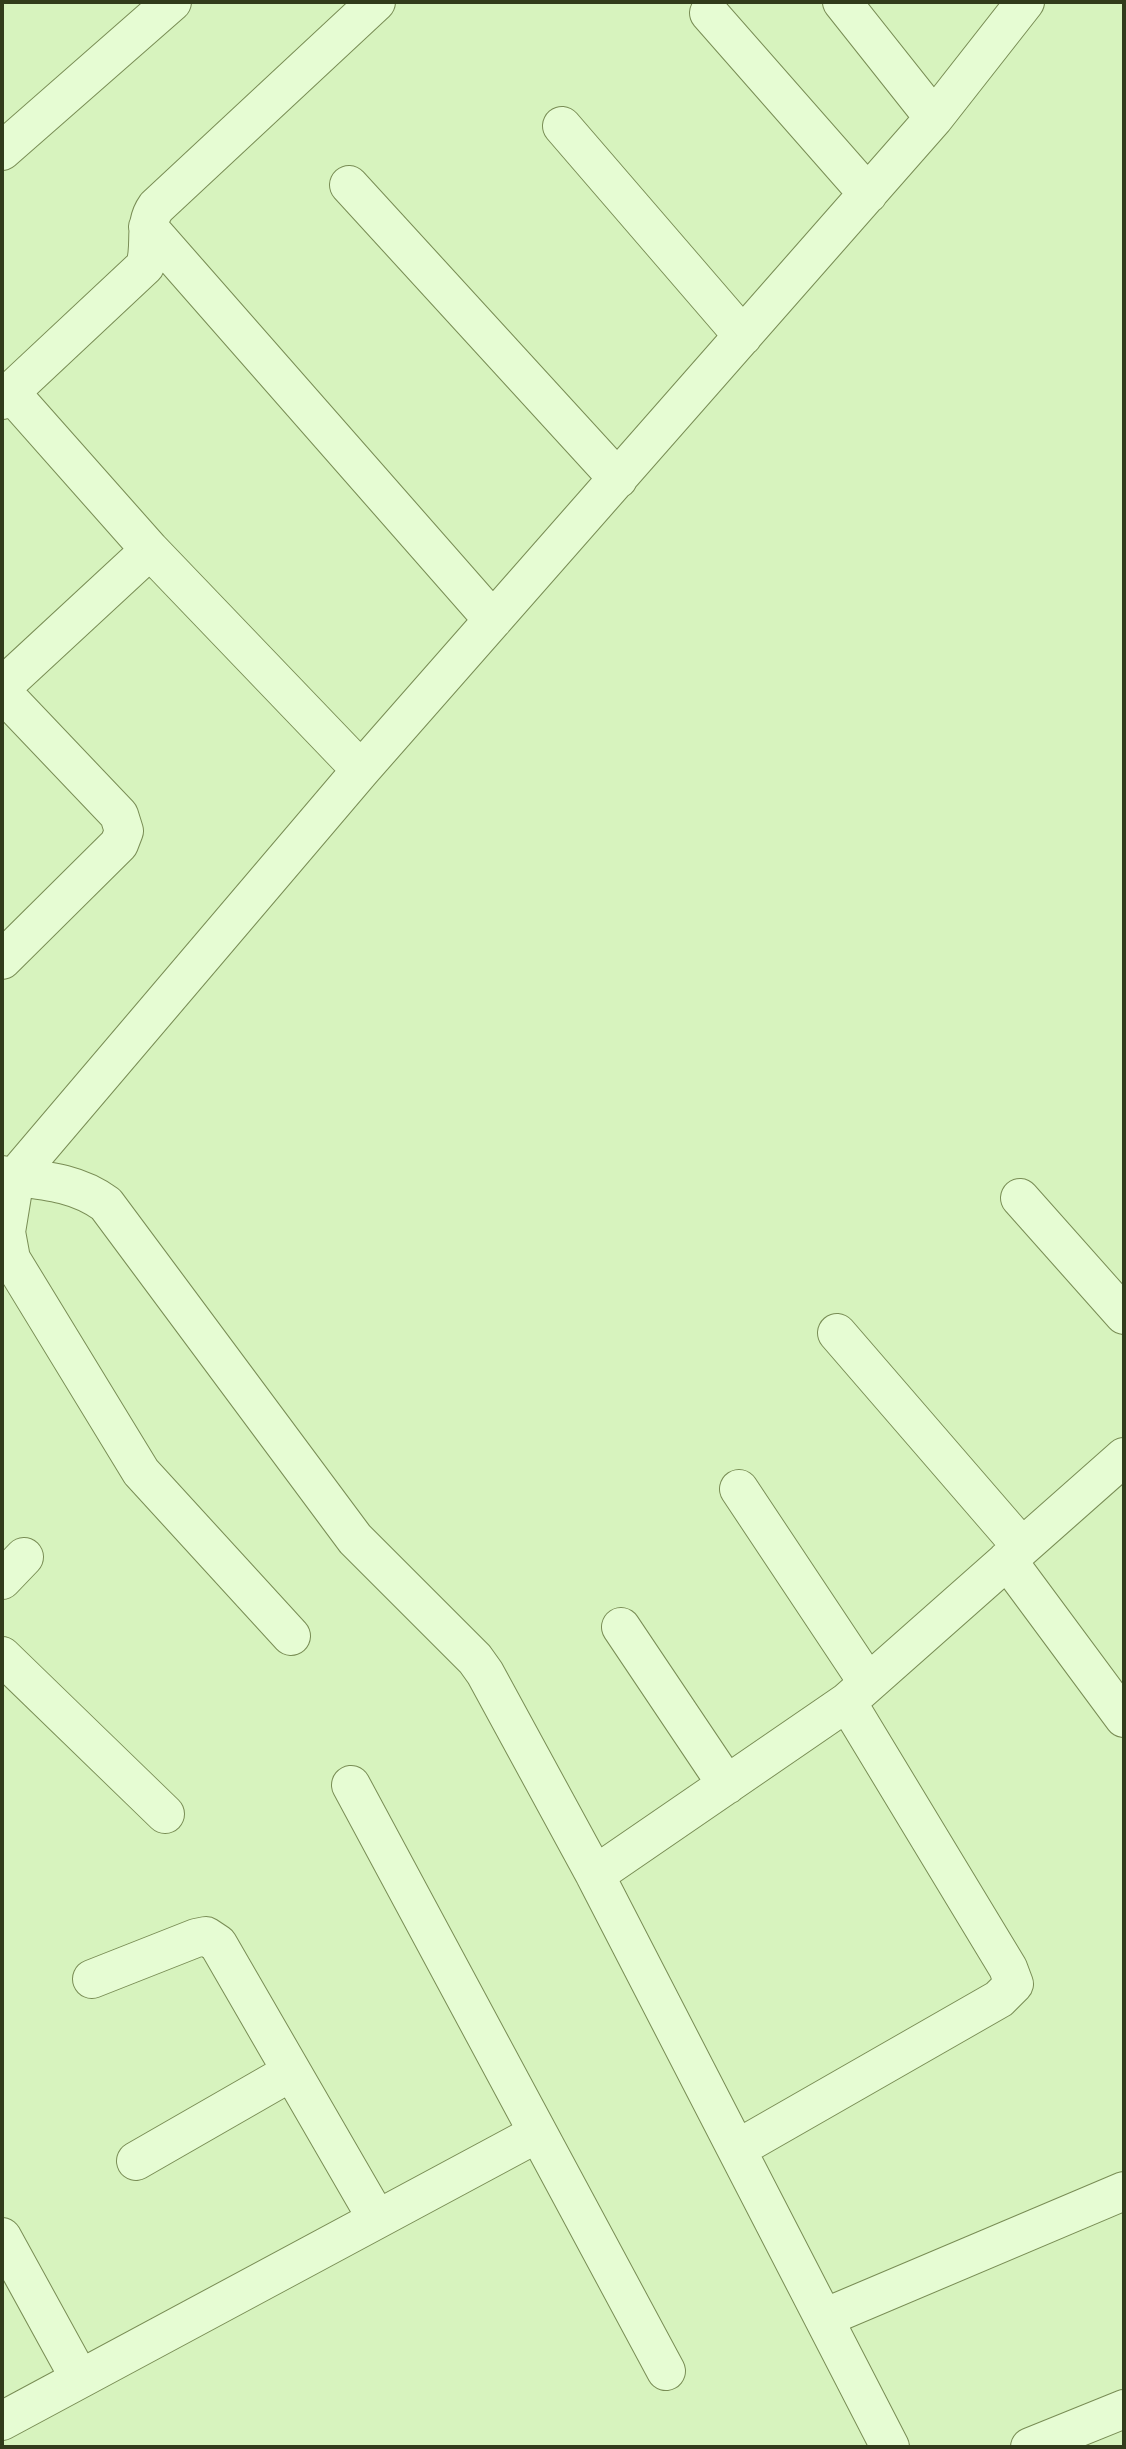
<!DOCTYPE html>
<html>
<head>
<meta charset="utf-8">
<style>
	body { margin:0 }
	#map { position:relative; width:1126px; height:2449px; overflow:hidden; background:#d7f3be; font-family:Literata,serif }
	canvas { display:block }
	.frame { position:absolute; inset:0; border:4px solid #313b1b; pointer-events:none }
</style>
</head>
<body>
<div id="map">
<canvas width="1126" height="2449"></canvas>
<div class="frame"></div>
</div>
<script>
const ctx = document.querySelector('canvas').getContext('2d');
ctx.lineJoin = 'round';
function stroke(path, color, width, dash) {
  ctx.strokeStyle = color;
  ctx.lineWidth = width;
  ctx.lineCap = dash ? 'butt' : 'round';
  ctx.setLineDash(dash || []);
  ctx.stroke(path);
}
const minor = new Path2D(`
	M842 2 934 118
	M709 13 868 194
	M562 126 743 336
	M2 151 172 2
	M349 185 618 479
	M148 227 493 620
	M10 392 150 550 361 770
	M2 400 145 266C152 245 143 225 156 207L376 2
	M2 687 150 550
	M2 692 119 815 124 831 119 844 2 960
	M2 1175C39 1180 75 1181 106 1204L355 1539 475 1659 485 1673 595 1875 890 2447
	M1020 1198 1124 1315
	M837 1333 1022 1547
	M739 1489 868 1683
	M1007 1560 1124 1718
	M2 1580 24 1557
	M621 1627 727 1785
	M291 1636 141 1472 11 1259 6 1232 15 1177 361 770 934 118 1025 2
	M2 1656 165 1814
	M351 1785 666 2371
	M595 1875 847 1702 1124 1457
	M92 1979 196 1938 206 1936 218 1944 377 2219
	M737 2149 999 1999 1014 1984 1008 1968 847 1702
	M136 2161 291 2072
	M2 2237 80 2379
	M824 2318 1124 2191
	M2 2421 538 2133
	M1030 2447 1124 2409`);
stroke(minor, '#798d55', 40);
stroke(minor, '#e6fcd3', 38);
</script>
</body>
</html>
